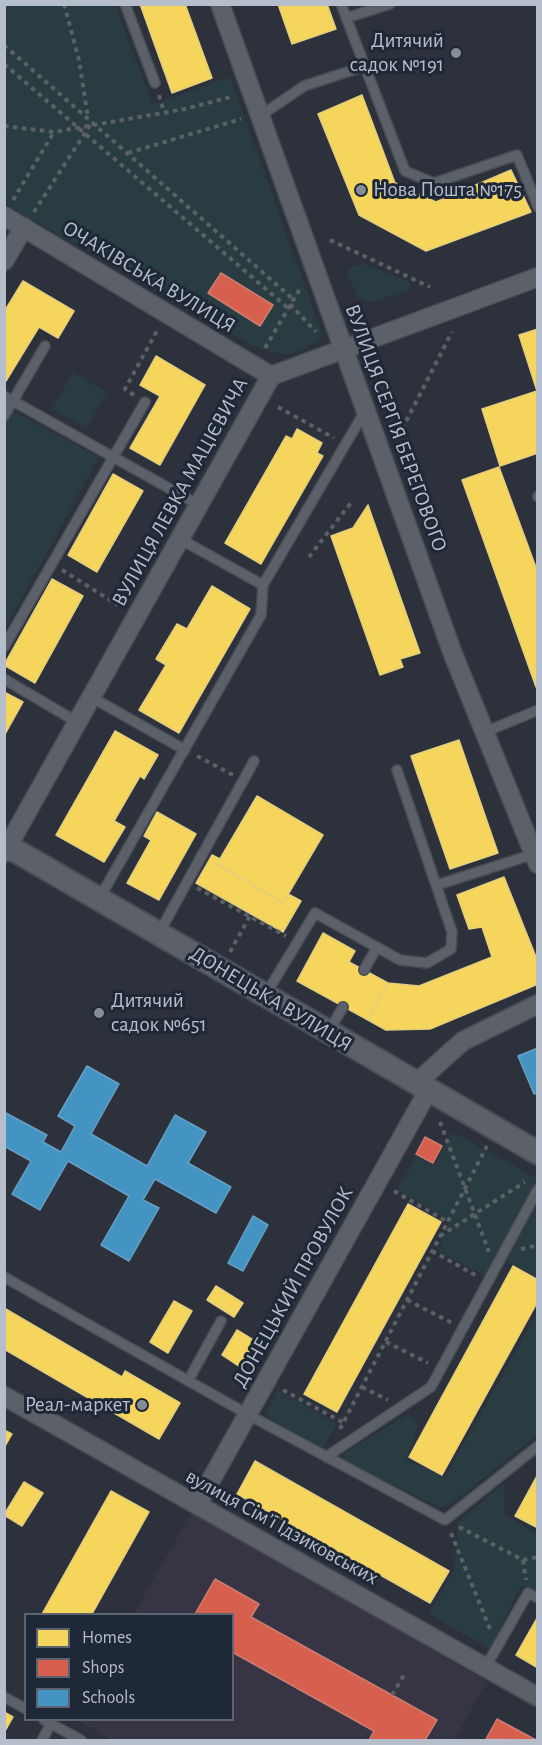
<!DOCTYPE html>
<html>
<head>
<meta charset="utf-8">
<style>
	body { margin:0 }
	#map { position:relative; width:542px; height:1745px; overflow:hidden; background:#2c313b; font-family:"Alegreya Sans",sans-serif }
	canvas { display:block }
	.frame { position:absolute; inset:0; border:6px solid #b7becb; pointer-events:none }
	.legend { position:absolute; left:24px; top:1613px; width:210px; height:108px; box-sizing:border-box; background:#1f2836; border:2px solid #5c6472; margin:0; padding:8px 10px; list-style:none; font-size:18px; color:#b7becb }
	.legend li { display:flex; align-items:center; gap:12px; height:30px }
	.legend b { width:30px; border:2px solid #5c6472 }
</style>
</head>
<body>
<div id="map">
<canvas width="542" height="1745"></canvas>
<div class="frame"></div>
<ul class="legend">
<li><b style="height:16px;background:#f6d55c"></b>Homes</li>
<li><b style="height:16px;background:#d6604d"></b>Shops</li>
<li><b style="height:16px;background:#4393c3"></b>Schools</li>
</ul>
</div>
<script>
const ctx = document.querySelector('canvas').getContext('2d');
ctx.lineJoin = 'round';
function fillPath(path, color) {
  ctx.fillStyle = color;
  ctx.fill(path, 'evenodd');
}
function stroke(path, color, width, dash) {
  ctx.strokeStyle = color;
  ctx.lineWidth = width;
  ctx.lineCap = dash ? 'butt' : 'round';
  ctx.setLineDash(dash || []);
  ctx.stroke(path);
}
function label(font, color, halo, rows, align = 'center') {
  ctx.font = font + ' "Alegreya Sans",sans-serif';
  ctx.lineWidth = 6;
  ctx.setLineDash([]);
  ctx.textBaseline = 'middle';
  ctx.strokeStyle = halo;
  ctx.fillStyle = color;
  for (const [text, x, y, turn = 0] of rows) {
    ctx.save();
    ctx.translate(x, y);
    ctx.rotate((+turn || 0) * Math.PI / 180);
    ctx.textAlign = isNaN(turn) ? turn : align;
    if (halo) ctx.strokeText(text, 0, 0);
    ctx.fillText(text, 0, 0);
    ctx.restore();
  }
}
fillPath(new Path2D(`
	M193 1509 487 1682 454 1740H112L76 1720H232V1614H134Z`), '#373544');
fillPath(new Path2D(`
	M5 5H115L152 104 230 77 321 331 320 339C291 359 284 357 251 345L5 204Z
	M364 264 408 281 411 285 408 290 374 302 359 299 347 275 349 268Z
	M73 372 107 392 87 428 52 409Z
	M13 411 99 457 5 629 4 427Z
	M452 1132 537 1178 487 1277 438 1251 451 1221 397 1190 416 1156 435 1165Z
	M537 1199V1277L506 1261Z
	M537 1313V1435L466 1493 441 1508 341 1460 344 1453 408 1414 418 1425 406 1460 445 1477Z
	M278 1390 337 1424 323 1448 265 1416Z
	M504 1483V1514L537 1534V1590L521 1586 490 1649 429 1614 454 1569 458 1522Z`), '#293c41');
const homes = new Path2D(`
	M140 4H185L212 78 172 93Z
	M278 4H327L336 29 292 44Z
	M362 95 395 183 436 202 511 170 531 212 426 251 359 215 318 114Z
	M23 281 74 311 58 338 39 327 6 381 4 312Z
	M538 329V391H537L519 335Z
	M156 356 205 385 160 465 130 448 160 396 140 385Z
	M537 391 538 453 500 466 482 409Z
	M297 429 322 443 317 453 323 456 261 564 225 543 286 436 292 439Z
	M499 467 538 573 536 687 462 480Z
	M113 474 143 491 97 572 68 555Z
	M368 505 420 653 400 659 403 667 380 675 331 536 353 528Z
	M52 579 83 596 35 683 4 665Z
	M212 586 250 609 179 733 139 710 166 665 156 659 177 624 187 629Z
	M4 692 23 702 4 736Z
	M115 731 158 755 144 779 140 776 114 821 125 827 104 862 56 835Z
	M459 740 498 853 450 869 411 756Z
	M257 796 323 835 283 903 217 864Z
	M157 812 196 834 159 900 127 883 151 840 144 836Z
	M212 855 220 859 217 864 283 903 288 894 301 901 283 932 196 883Z
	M504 877 538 962V984L430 1029 386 1030 368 1020 388 983 419 986 492 957 482 927 469 929 457 895Z
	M323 933 355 951 349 962 388 983 368 1020 297 981Z
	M408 1204 441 1222 337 1412 304 1394Z
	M513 1266 538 1280V1301L442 1475 409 1457Z
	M216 1286 243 1303 234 1317 207 1300Z
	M174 1301 192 1311 168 1353 150 1342Z
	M4 1308 122 1377 125 1371 180 1403 159 1439 4 1349Z
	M237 1330 255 1341 240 1367 222 1355Z
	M4 1430 12 1434 4 1448Z
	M255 1461 449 1571 430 1603 237 1494Z
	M538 1474V1528L515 1516Z
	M24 1482 43 1493 22 1526 4 1515Z
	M111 1491 149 1512 92 1614H42Z
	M537 1618 538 1619V1668L516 1655Z
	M4 1712 13 1717 4 1733Z`);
fillPath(homes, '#f6d55c');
stroke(homes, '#e3ce7d', 1.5);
const shops = new Path2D(`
	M221 273 273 305 260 326 208 293Z
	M425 1137 442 1146 433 1163 416 1154Z
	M215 1579 259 1604 251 1617 437 1720 425 1740H369L374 1731 232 1652V1614H195Z
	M497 1719 536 1740 486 1739Z`);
fillPath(shops, '#d6604d');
stroke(shops, '#cd7c73', 1.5);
const schools = new Path2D(`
	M538 1048V1093L534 1094 518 1056Z
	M87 1066 119 1084 91 1134 147 1166 175 1115 206 1132 188 1163 231 1187 216 1213 155 1179 143 1200 159 1208 129 1261 101 1245 129 1196 68 1161 40 1210 12 1194 31 1161 4 1146V1112L47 1135 43 1142 61 1152 75 1126 58 1116Z
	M253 1216 268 1225 243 1271 228 1263Z`);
fillPath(schools, '#4393c3');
stroke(schools, '#66a0c5', 1.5);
const service = new Path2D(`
	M125 4 155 83
	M341 4 405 171 434 183 517 155 538 207
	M346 18 390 4
	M260 116 304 86 365 66
	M4 396 199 505
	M4 416 45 346
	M538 496V497
	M180 539 263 585
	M4 647 145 402
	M4 679 77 722
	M91 697 185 750
	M485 732 538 710
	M437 885 534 854
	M99 899 261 615 263 585 365 411
	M159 933 254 761
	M364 970 377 947
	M266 994 315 913 400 960 427 963 451 949 452 932 397 770
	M329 1031 343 1007
	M4 1277 258 1420 445 1520 538 1446
	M188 1381 221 1321
	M326 1457 431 1387 538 1189
	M485 1668 528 1593 538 1598
	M4 1697 26 1709
	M44 1720 81 1740
	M42 1740 51 1724`);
const minor = new Path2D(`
	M220 4 453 654 538 864
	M4 216 271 376
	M4 261 24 227
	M4 853 271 376 538 277
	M415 1084 463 1041 538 1004
	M4 1396 538 1697
	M197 1505 428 1091`);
const tertiary = new Path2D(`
	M4 844 538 1153`);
stroke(service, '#484c54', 12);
stroke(minor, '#484c54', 21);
stroke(tertiary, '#484c54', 26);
stroke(new Path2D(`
	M64 4 79 60 88 118
	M4 45 293 299
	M4 64 288 308
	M159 95 164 112
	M4 126 54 132 185 109 234 96
	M128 153 241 119
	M13 200 54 132
	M34 212 90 125
	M330 240 430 287
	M290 304 316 332
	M265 348 301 287
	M134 395 125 389 158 329
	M278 407 334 438
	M398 437 452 332
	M309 557 353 500
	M62 570 118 605
	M197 756 233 775
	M197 888 286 936
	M230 952 250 916
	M440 1122 489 1252
	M394 1191 448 1222
	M440 1236 525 1182
	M521 1249 538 1245
	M432 1251 477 1276
	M407 1300 452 1323
	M386 1342 428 1363
	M362 1387 388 1400
	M283 1390 344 1423
	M340 1429 487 1146
	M459 1527 523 1560 526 1580
	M451 1533 490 1629
	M523 1560 538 1557
	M392 1695 404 1675`), '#5a6065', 4, [4.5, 4.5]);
stroke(service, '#5c6169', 9);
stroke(minor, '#5c6169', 18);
stroke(tertiary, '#5c6169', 22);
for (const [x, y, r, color] of [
	[456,53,6,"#868d99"],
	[361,190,6,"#868d99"],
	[99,1013,6,"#868d99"],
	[142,1405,6,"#868d99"]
]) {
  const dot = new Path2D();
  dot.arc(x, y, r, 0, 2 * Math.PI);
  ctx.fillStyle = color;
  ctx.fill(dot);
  stroke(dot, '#1f2836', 2);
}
label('21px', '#b7becb', '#1f2836', [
	["Дитячий",444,41],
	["садок №191",444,65],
	["Нова Пошта №175",373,190,"left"],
	["Дитячий",111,1001,"left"],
	["садок №651",111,1025,"left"],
	["Реал-маркет",130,1405]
], 'right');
label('21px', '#b7becb', '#1f2836', [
	["ОЧАКІВСЬКА ВУЛИЦЯ",149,277,31],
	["ВУЛИЦЯ СЕРГІЯ БЕРЕГОВОГО",396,428,70],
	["ВУЛИЦЯ ЛЕВКА МАЦІЄВИЧА",180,492,-61],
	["ДОНЕЦЬКА ВУЛИЦЯ",271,999,31],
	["ДОНЕЦЬКИЙ ПРОВУЛОК",293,1287,-61],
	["вулиця Сімʼї Ідзиковських",282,1527,29]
]);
</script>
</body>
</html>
